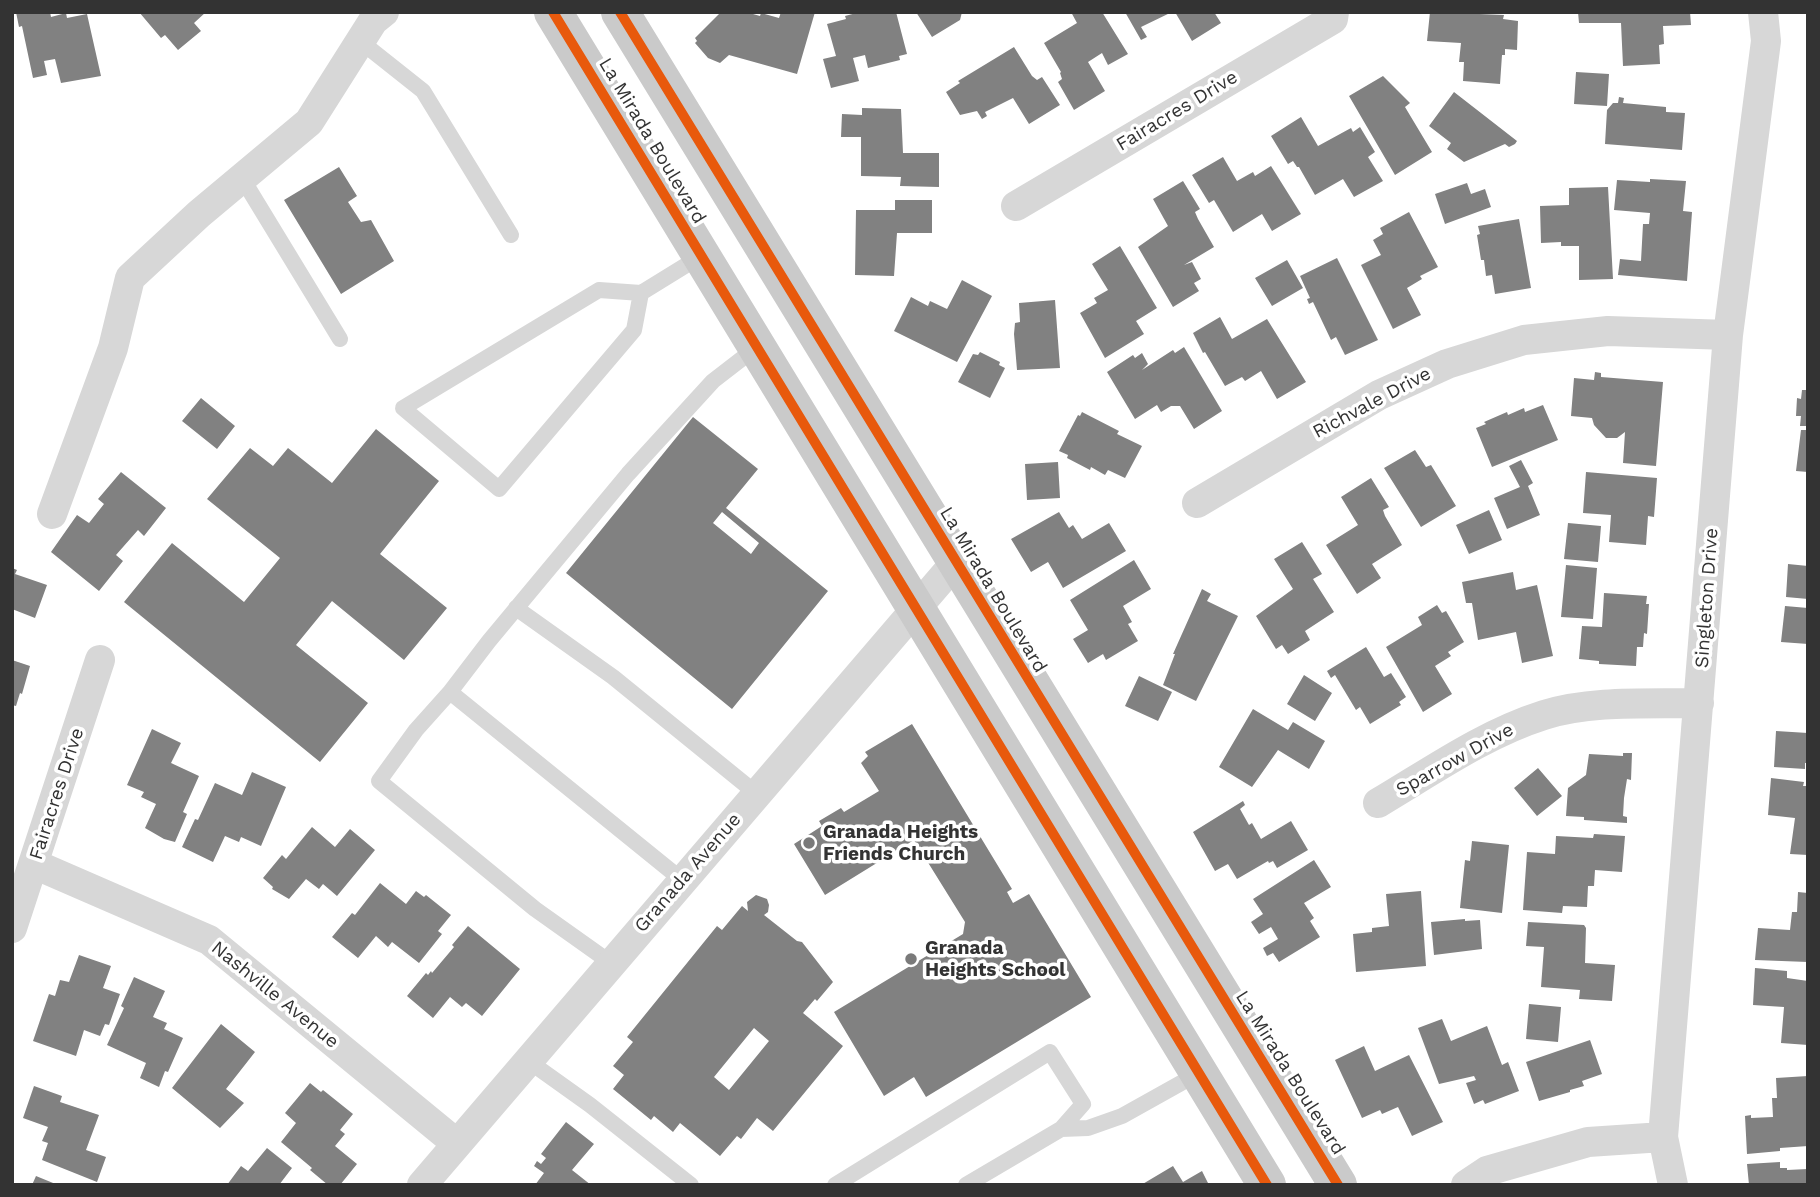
<!DOCTYPE html>
<html>
<head>
<meta charset="utf-8">
<style>
	body { margin:0 }
	#map { position:relative; width:1820px; height:1197px; overflow:hidden; background:#fff; font-family:"Work Sans",sans-serif }
	canvas { display:block }
	.frame { position:absolute; inset:0; border:14px solid #333; pointer-events:none }
</style>
</head>
<body>
<div id="map">
<canvas width="1820" height="1197"></canvas>
<div class="frame"></div>
</div>
<script>
const ctx = document.querySelector('canvas').getContext('2d');
ctx.lineJoin = 'round';
function fillPath(path, color) {
  ctx.fillStyle = color;
  ctx.fill(path, 'evenodd');
}
function stroke(path, color, width, dash) {
  ctx.strokeStyle = color;
  ctx.lineWidth = width;
  ctx.lineCap = dash ? 'butt' : 'round';
  ctx.setLineDash(dash || []);
  ctx.stroke(path);
}
function label(font, color, halo, rows, align = 'center') {
  ctx.font = font + ' "Work Sans",sans-serif';
  ctx.lineWidth = 7;
  ctx.setLineDash([]);
  ctx.textBaseline = 'middle';
  ctx.strokeStyle = halo;
  ctx.fillStyle = color;
  for (const [text, x, y, turn = 0] of rows) {
    ctx.save();
    ctx.translate(x, y);
    ctx.rotate((+turn || 0) * Math.PI / 180);
    ctx.textAlign = isNaN(turn) ? turn : align;
    if (halo) ctx.strokeText(text, 0, 0);
    ctx.fillText(text, 0, 0);
    ctx.restore();
  }
}
fillPath(new Path2D(`
	M16 12H50L51 17 66 13 67 18 87 14 101 76 61 83 55 59 44 61 47 75 33 78 22 26 19 27Z
	M139 12H206L194 23 201 31 178 50 165 35 161 38Z
	M721 12H746L760 16 761 13 779 18 781 12H815L797 74 729 55 720 63 708 58 695 43 697 41 695 38Z
	M860 12H896L907 54 899 56 900 60 868 68 865 55 853 58 859 81 831 88 823 59 836 56 827 24 846 19 845 16Z
	M916 12H962L960 20 932 37Z
	M1071 12H1102L1128 54 1108 65 1102 53 1088 62 1105 91 1074 110 1058 82 1062 79 1060 73 1061 72 1044 43 1077 23Z
	M1125 12H1172L1141 27 1147 37 1141 40Z
	M1175 12H1214L1221 23 1192 41Z
	M1430 12 1504 15 1503 19 1518 21 1517 50 1505 49V55H1502L1500 84 1463 81 1464 62H1459L1461 43 1427 41Z
	M1578 12H1690L1691 25 1663 26 1664 44 1659 45 1660 64 1623 66 1621 23H1579Z
	M1014 47 1032 76 1037 80 1042 77 1060 105 1029 124 1013 98 985 112 987 116 982 119 977 111 960 115 946 92 960 83 958 81Z
	M1576 72 1609 74 1607 106 1574 104Z
	M1383 76 1410 103 1405 107 1432 152 1395 175 1349 96Z
	M1454 92 1517 141 1515 144 1509 147 1505 144 1464 162 1447 149 1451 143 1429 126Z
	M1619 97 1624 98 1623 103 1666 107V112L1685 113 1682 150 1605 144 1607 110 1613 103H1618Z
	M862 108 901 109 903 153H939V187L900 186 901 177 861 176V137H841L842 114 862 115Z
	M1301 117 1318 146 1351 128 1353 132 1360 127 1375 152 1368 157 1383 181 1354 197 1343 179 1315 195 1299 167H1297L1293 161 1288 164 1271 136Z
	M1223 157 1237 181 1253 172 1255 176 1271 166 1301 214 1272 231 1262 214 1233 232 1214 200 1209 203 1192 175Z
	M339 167 357 196 348 202 361 222 371 220 394 261 341 294 284 200Z
	M1650 179 1686 181 1683 211 1692 212 1687 281 1618 275 1620 259 1641 261 1643 224H1649L1650 213 1614 210 1617 180 1650 182Z
	M1183 181 1200 209 1195 212 1198 219 1214 247 1184 265 1192 262 1201 279 1194 283 1199 291 1173 307 1138 247 1168 226 1153 199Z
	M1467 183 1471 194 1485 189 1491 207 1445 224 1435 194Z
	M1608 187 1613 279 1579 280V246H1561V242L1541 243 1540 206 1569 205V188Z
	M895 200H932V233H897L894 276 855 275 856 210H895Z
	M1409 212 1438 267 1420 276 1422 279 1407 288 1421 315 1393 329 1361 265 1381 255 1373 240 1383 234 1380 228Z
	M1519 219 1531 288 1495 294 1492 275 1486 276 1484 260H1481L1477 235 1480 234 1478 226Z
	M1120 246 1157 308 1136 321 1144 334 1105 358 1080 313 1097 303 1094 298 1108 290 1092 264Z
	M1337 258 1378 340 1345 355 1336 337 1331 340 1313 302 1309 304 1307 299 1310 298 1300 276Z
	M1287 260 1303 288 1272 306 1255 278Z
	M962 280 992 296 957 362 894 331 911 297 928 306 930 301 947 309Z
	M1055 300 1060 368 1017 370 1014 334 1015 323 1020 322 1019 303Z
	M1220 317 1232 339 1267 319 1306 382 1277 399 1261 371 1245 381 1242 377 1225 386 1205 352 1203 353 1193 333Z
	M1184 347 1222 411 1194 429 1180 406H1171L1161 412 1157 405 1135 419 1107 372 1133 355 1135 358 1142 353 1148 364 1142 370 1173 350 1175 353Z
	M980 352 1000 362 999 365 1005 368 990 398 958 382 973 354 978 355Z
	M1595 372 1601 373V377L1663 382 1656 466 1623 463 1625 432 1617 438H1606L1594 425 1592 418 1571 416 1574 378 1594 380Z
	M1802 390H1808V426H1800L1801 416H1796L1797 398 1801 399Z
	M201 398 235 426 217 449 182 421Z
	M1543 405 1558 440 1492 467 1476 428 1486 424 1484 422 1507 412 1508 415 1524 408 1525 412Z
	M1082 412 1119 431 1117 434 1142 446 1125 478 1108 470 1105 475 1091 467 1090 470 1067 458 1068 455 1059 451 1078 415 1080 416Z
	M693 417 758 469 726 508 828 591 732 709 566 573ZM722 512 759 543 751 554 713 523Z
	M376 429 439 481 380 554 447 608 404 660 332 601 296 645 368 703 320 762 124 602 172 543 244 602 280 558 207 499 250 448 273 466 288 448 332 483Z
	M1801 430H1808V472L1796 471Z
	M1415 450 1426 467 1431 465 1456 506 1421 527 1384 468Z
	M1521 460 1533 483 1528 486 1540 515 1507 529 1494 498 1520 487 1509 466Z
	M1058 462 1060 498 1027 500 1025 464Z
	M121 472 166 508 144 536 138 530 116 555 123 561 99 591 51 552 77 515 89 523 104 504 98 499Z
	M1586 472 1657 478 1654 517 1648 516 1646 545 1609 542 1611 515 1583 513Z
	M1371 478 1389 507 1383 510 1385 516 1402 545 1372 564 1381 578 1357 594 1326 545 1358 525 1341 497Z
	M1489 510 1502 540 1469 554 1456 525Z
	M1059 512 1069 528 1073 525 1082 539 1109 523 1126 551 1063 588 1048 562 1031 572 1011 539Z
	M1568 523 1601 526 1598 562 1564 559Z
	M1302 542 1322 574 1313 579 1334 612 1305 631 1310 640 1288 654 1282 645 1276 649 1256 616 1293 589 1274 559Z
	M1134 560 1151 589 1123 606 1132 622 1128 624 1138 641 1106 660 1103 654 1088 663 1073 639 1088 630 1070 600Z
	M1788 564 1808 566V599L1786 597Z
	M1566 565 1597 568 1593 619 1561 617Z
	M12 568 17 570 15 574 47 585 35 618 12 609Z
	M1513 572 1516 590 1537 585 1553 656 1522 663 1516 632 1478 640 1472 603H1466L1462 582Z
	M1202 589 1211 594 1207 601 1238 616 1196 701 1163 685 1175 654H1173Z
	M1604 593 1647 596 1646 604H1649L1647 634 1644 633 1643 647H1637L1636 666 1599 664V661L1579 659 1582 626 1602 627Z
	M1437 605 1442 613 1446 611 1464 642 1448 652 1451 656 1435 666 1452 694 1423 712 1386 647 1422 625 1418 617Z
	M1785 606 1808 608V644L1781 642Z
	M1366 647 1384 677 1391 673 1406 697 1399 702 1401 705 1370 724 1360 707 1356 710 1335 675 1331 678 1327 671Z
	M12 660 30 666 22 694 20 693 16 706 12 705Z
	M1304 675 1332 693 1315 721 1287 704Z
	M1139 676 1172 692 1158 721 1125 706Z
	M1253 709 1288 730 1293 722 1325 741 1309 769 1278 750 1252 787 1219 767Z
	M912 724 1012 889 1007 892 1013 903 1029 894 1091 997 926 1097 914 1077 884 1096 834 1012 963 934 965 922 914 840 825 895 794 844 822 826 819 821 841 808 844 812 879 791 861 763 868 756 865 752Z
	M152 729 181 743 171 763 199 776 183 812 187 814 175 842 164 839 145 828 156 804 141 797 144 792 127 785Z
	M1776 731 1808 733V763H1805V769L1774 767Z
	M1623 753H1632L1631 780 1627 779 1624 798 1623 816 1627 817V823L1584 820V817L1566 816 1568 788 1586 775 1589 754 1623 756Z
	M1538 768 1562 796 1537 816 1514 788Z
	M252 772 286 787 261 846 241 837 239 842 225 836 213 862 182 847 195 819 198 820 215 783 242 795Z
	M1771 778 1804 782 1803 786H1808V855L1790 854 1795 818 1768 815Z
	M1243 801 1245 805 1240 809 1249 825 1252 823 1261 839 1291 821 1308 850 1277 868 1273 861 1269 863 1268 861 1237 879 1228 864 1215 871 1193 832Z
	M312 827 335 847 350 829 375 850 337 896 323 884 319 889 306 879 289 899 272 889 273 887 263 878 282 855 286 859Z
	M1594 834 1625 836 1622 872 1595 870 1594 886H1588L1587 907 1563 906 1562 913 1523 910 1527 852 1555 854 1556 836 1593 838Z
	M1472 841 1509 845 1502 913 1460 908 1465 860 1470 861Z
	M1314 860 1331 887 1304 903 1314 918 1310 921 1320 937 1279 962 1273 953 1267 956 1263 948 1278 939 1271 927 1259 934 1251 922 1263 914 1253 899Z
	M380 883 406 904 416 891 424 897 426 895 451 915 438 931 442 934 419 963 392 942 388 947 376 936 358 958 332 937 352 913 355 915Z
	M1421 891 1426 966 1356 972 1353 934 1372 932V928L1389 926 1386 894Z
	M1798 892 1808 893V962L1755 960 1758 928 1790 930 1792 912H1797Z
	M756 895 767 899 769 905 768 912 764 915 797 941 802 942 833 982 817 1001 815 999 803 1013 843 1046 773 1131 757 1118 741 1139 737 1136 720 1156 680 1123 673 1132 654 1116 651 1120 613 1089 624 1075 613 1066 633 1042 627 1037 717 926 722 930 742 906 748 911 747 902ZM754 1028 769 1041 729 1090 714 1077Z
	M1465 919V921L1480 920 1482 949 1434 955 1431 922Z
	M1528 922 1584 925 1586 928 1585 963 1615 965 1612 1001 1579 999 1580 990 1541 987 1544 947 1526 946Z
	M468 926 520 969 482 1016 466 1003 462 1007 450 997 433 1018 407 996 426 973 428 975 431 971 432 973 454 947 452 945Z
	M79 955 111 966 103 988 120 994 109 1025 105 1024 100 1036 84 1030 76 1056 33 1041 49 994 55 996 60 980 69 982Z
	M1755 968 1787 971V978L1808 981V1045L1781 1043 1784 1007 1753 1005Z
	M134 977 165 991 153 1017 167 1023 164 1029 183 1038 168 1072 165 1071 159 1087 140 1078 146 1063 107 1045 124 1008 121 1006Z
	M1529 1004 1561 1007 1558 1042 1526 1039Z
	M1442 1019 1451 1041 1487 1026 1502 1065 1508 1062 1519 1091 1485 1104 1483 1100 1474 1104 1466 1083 1476 1080 1474 1076 1439 1084 1418 1028Z
	M221 1024 255 1052 226 1089 244 1103 220 1128 172 1088Z
	M1590 1040 1602 1074 1582 1081 1584 1086 1570 1090V1092L1539 1101 1526 1062Z
	M1364 1046 1375 1071 1409 1055 1443 1122 1412 1136 1398 1107 1382 1114 1380 1110 1362 1118 1335 1060Z
	M1808 1076V1146L1780 1148V1151L1747 1154 1745 1116 1751 1115V1118L1773 1117 1772 1098H1777L1776 1078Z
	M310 1083 321 1092 323 1090 353 1114 340 1130 345 1134 335 1146 357 1164 340 1185H328L310 1170 312 1168 281 1142 296 1123 285 1113Z
	M34 1086 62 1096 60 1102 99 1115 86 1150 106 1157 97 1182 42 1160 48 1143 42 1141 48 1127 23 1118Z
	M566 1122 594 1144 572 1170 591 1185H535L544 1173 534 1166 537 1161 541 1164 546 1158 541 1154Z
	M267 1148 292 1168 279 1185H227L241 1166 248 1171Z
	M1780 1162V1168H1787V1170L1808 1169V1185H1749L1747 1164Z
	M1173 1166 1183 1182 1202 1171 1209 1185H1141Z
	M36 1176 58 1185H32Z`), '#818181');
stroke(new Path2D(`
	M360 41 423 91 511 235
	M242 178 340 339
	M641 293 634 330 499 489 403 408 599 290 641 293 701 256
	M516 608 613 677 757 794
	M450 692 489 641 628 474 713 381 757 347
	M611 963 535 909 379 781 416 730 450 692 682 880
	M527 1060 590 1105 691 1185
	M1061 1129 1088 1128 1122 1116 1199 1073
	M835 1185 1050 1052 1083 1104 1061 1129 966 1185`), '#d7d7d7', 16);
stroke(new Path2D(`
	M1016 206 1333 19 1334 12
	M1197 503 1379 395 1447 364 1524 340 1608 331 1728 335
	M52 514 113 348 130 278 199 214 309 122 373 21 384 12
	M1378 803C1432 771 1484 734 1544 715 1591 700 1650 704 1699 703
	M34 864 209 940 456 1143
	M12 928 100 660
	M422 1185 956 562
	M1466 1185 1487 1171 1588 1142 1663 1137
	M1673 1185 1663 1137 1728 335 1766 41 1763 12`), '#d7d7d7', 30);
stroke(new Path2D(`
	M553 12 1267 1185
	M620 12 1338 1185`), '#cacaca', 38);
stroke(new Path2D(`
	M553 12 1267 1185
	M620 12 1338 1185`), '#e8590c', 10);
for (const [x, y, r, color] of [
	[809,843,7,"#7a7a7a"],
	[911,959,7,"#7a7a7a"]
]) {
  const dot = new Path2D();
  dot.arc(x, y, r, 0, 2 * Math.PI);
  ctx.fillStyle = color;
  ctx.fill(dot);
  stroke(dot, '#fff', 2.5);
}
label('19px', '#333', '#fff', [
	["Fairacres Drive",1177,111,-31],
	["La Mirada Boulevard",652,141,59],
	["Richvale Drive",1372,403,-28],
	["La Mirada Boulevard",993,590,59],
	["Singleton Drive",1707,598,-86],
	["Sparrow Drive",1455,760,-29],
	["Fairacres Drive",57,794,-72],
	["Granada Avenue",688,873,-49],
	["Nashville Avenue",275,995,39],
	["La Mirada Boulevard",1290,1073,58]
]);
label('bold 19px', '#333', '#fff', [
	["Granada Heights",823,832],
	["Friends Church",823,854],
	["Granada",925,948],
	["Heights School",925,970]
], 'left');
</script>
</body>
</html>
